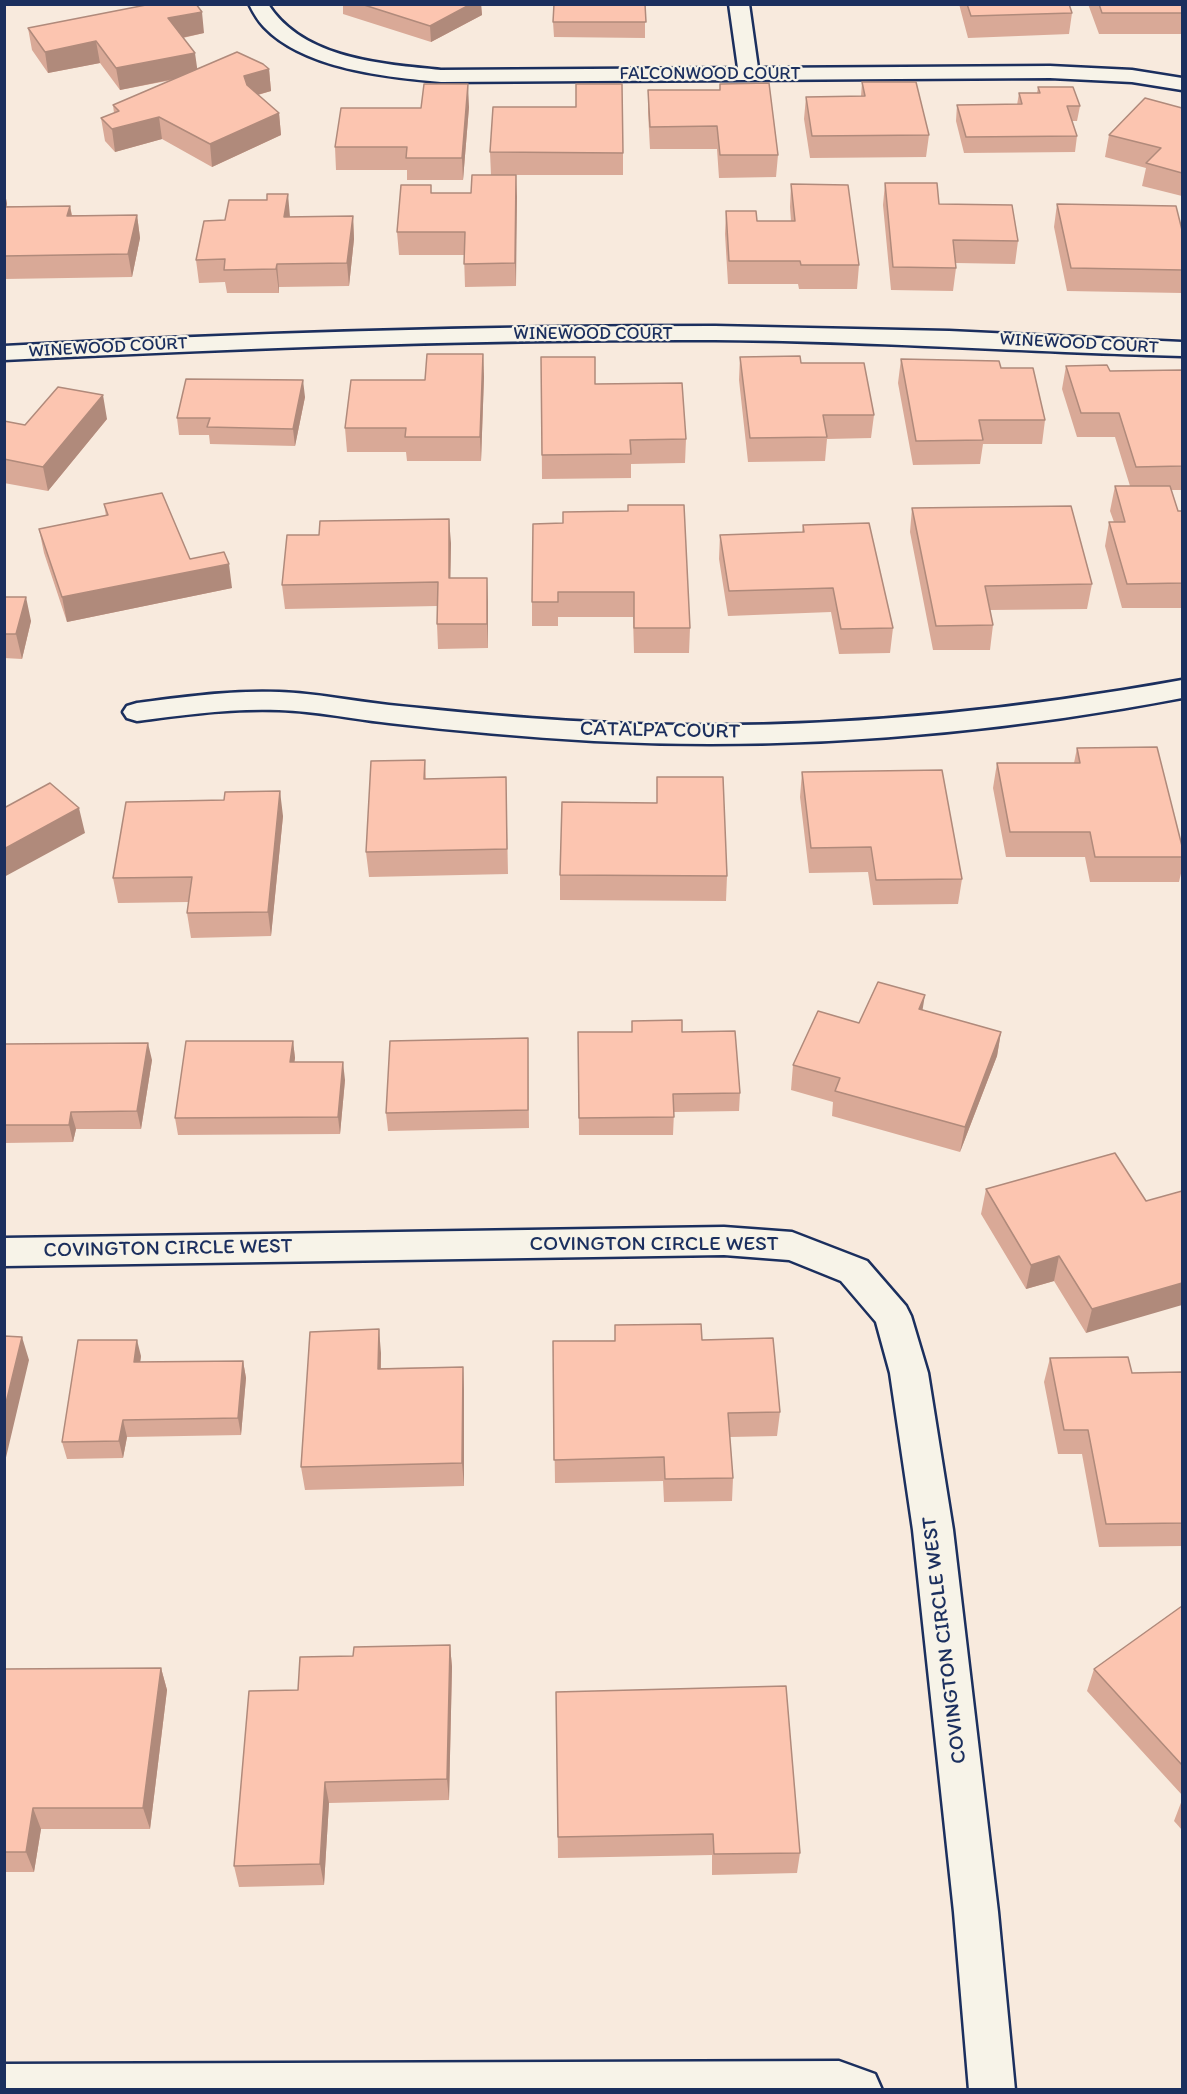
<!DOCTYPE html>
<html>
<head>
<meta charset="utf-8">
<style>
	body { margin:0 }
	#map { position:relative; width:1187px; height:2094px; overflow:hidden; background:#f8eadd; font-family:Itim,sans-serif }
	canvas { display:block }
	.frame { position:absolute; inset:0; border:6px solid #1b2f5e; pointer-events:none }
</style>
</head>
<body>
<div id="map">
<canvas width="1187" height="2094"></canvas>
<div class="frame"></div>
</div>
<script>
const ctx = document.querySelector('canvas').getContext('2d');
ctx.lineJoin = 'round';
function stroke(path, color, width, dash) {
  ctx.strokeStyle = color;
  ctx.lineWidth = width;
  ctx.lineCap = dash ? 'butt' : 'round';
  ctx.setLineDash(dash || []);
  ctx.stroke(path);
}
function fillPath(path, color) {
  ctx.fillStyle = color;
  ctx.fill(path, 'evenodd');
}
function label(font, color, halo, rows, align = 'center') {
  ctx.font = font + ' Itim,sans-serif';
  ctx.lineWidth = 4.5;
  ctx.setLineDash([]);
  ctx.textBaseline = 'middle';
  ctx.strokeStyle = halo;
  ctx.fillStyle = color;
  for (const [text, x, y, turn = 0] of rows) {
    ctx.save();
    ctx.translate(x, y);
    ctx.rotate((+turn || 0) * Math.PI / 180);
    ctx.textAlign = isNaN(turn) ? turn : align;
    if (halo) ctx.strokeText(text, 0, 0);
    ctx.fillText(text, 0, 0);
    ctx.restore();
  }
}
const minor = new Path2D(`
	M249 4H268C303 59 382 64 441 70L738 68 729 4H749L758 68 1050 66 1132 70 1182 78V90L1132 82 1050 78 441 82C386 77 304 69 264 27 258 21 253 12 249 4Z
	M715 326 949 331 1182 342V356C1027 352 871 341 715 340 478 339 241 348 4 360V346C241 333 478 326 715 326Z
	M1182 680V698C989 735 791 751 594 741 526 737 457 731 389 723 352 719 316 711 279 710 231 708 184 715 137 721L127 718 123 712 127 706 137 703C184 697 231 690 279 692 316 693 352 701 389 705 457 712 525 719 594 722 791 733 988 715 1182 680Z
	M724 1227 792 1232 867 1261 906 1306 911 1316 928 1373 953 1530 998 1912 1015 2090H969L954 1912 913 1530 890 1373 876 1322 841 1281 789 1260 724 1255 4 1266V1238Z
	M839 2061 875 2074 882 2090H4V2064Z`);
stroke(minor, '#1b2f5e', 5);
fillPath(minor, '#f7f3e8');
fillPath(new Path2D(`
	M343 4H481L482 15 431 42 343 14Z
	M645 4V38L554 37 553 22Z
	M959 4H1069L1072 13 1069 34 968 38Z
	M1088 4H1182V34H1099Z
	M28 28 204 33 183 38 197 69H269L271 91 258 95 279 113 281 135 212 167 162 139 115 152 105 141 101 118 114 113 113 105 172 80 120 90 100 63 48 73 32 50Z
	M862 82 929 135 926 157 810 158 804 119 806 97 861 96Z
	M720 84 778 155 776 177 719 178 717 149H650L648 112V90H720Z
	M1038 87 1080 106 1077 121H1072L1077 136 1075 152 964 153 956 121 957 105H1017L1019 93H1037Z
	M469 107 463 180H407V170H336L335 147 421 108Z
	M1182 108V196L1142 186 1146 168 1105 157 1109 135Z
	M490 152 623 153V175H516V286L465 287 464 255H399L397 232 431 185V193H471L491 175Z
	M885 183 939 204 1018 241 1015 264 956 263V268L953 291 891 290 883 205Z
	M791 184 859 265 857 289H799L798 284H728L725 234 726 211 757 221H791L790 207Z
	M4 188 7 204V206H70L72 215H137L140 238 132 277 4 279Z
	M1057 204 1182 230V293L1067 291 1054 227Z
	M353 216 354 239 349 286 279 287V293H227L225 282 199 283 196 260 225 220 290 217Z
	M483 354 484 377 481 461H407L406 452H347L345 428 425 380Z
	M541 357 595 384 686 439 685 463 631 464V478L542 479Z
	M740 357 801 363 874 415 871 438 827 439 825 461 748 462 739 380Z
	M901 359 1001 368 1045 420 1042 444H983L980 464 913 465 898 383Z
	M1066 366 1110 371 1182 370V490H1171L1178 511H1182V608H1122L1105 546 1109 522H1114L1110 511 1115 486H1130L1115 437H1077L1062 389Z
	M305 397 295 446 210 444 209 435H179L177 418Z
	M107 419 48 491 4 483V421L25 425Z
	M104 504 190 559 232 588 67 622 44 553 39 529 106 516Z
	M912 508 1092 584 1087 609 990 610 993 625 990 650H933L910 532Z
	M533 524 690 628 689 653H634L633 617H558V626H532V602Z
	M803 525 893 628 890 653 839 654 831 612 728 616 719 559 720 535 802 532Z
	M451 543 450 578 488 602V648L438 649 437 624V606L285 609 282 585Z
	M4 597 31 621 22 659 4 658Z
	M1077 748 1182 846V869L1179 882H1090L1085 857H1006L993 788 997 763H1074Z
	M425 760 426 779 506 777 508 874 369 877 366 852Z
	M802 772 962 879 958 904 873 905 868 872 809 873 800 797Z
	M657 777 727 876 726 901 560 900V875L657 803Z
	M283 816 271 936 191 938 187 913 189 902 118 903 113 878Z
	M922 1010 1001 1032 997 1056 960 1152 832 1116 833 1102 791 1090 793 1065 859 1023Z
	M578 1032H682L740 1093 739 1111 674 1112 673 1135H579Z
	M528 1038 529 1128 388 1131 386 1113Z
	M293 1041 295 1058 294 1062 345 1080 340 1134 178 1135 175 1118Z
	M4 1044 152 1060 141 1129H76L73 1142 4 1143Z
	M986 1189 1146 1201 1086 1333 1054 1281 1026 1289 981 1214Z
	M702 1340 780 1412 777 1436 730 1437 733 1478 732 1501 664 1502 663 1481 555 1483 553 1341Z
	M381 1353V1368L463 1367 464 1391V1486L305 1490 301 1467Z
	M141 1356 140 1362 243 1361 246 1378 241 1435 127 1437 123 1458 67 1459 62 1442Z
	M1050 1358 1132 1373 1182 1372V1546L1099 1547 1082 1454H1058L1044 1382Z
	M1182 1606V1795L1087 1691 1094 1669Z
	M450 1645 452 1667 449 1800 329 1803 324 1885 239 1887 234 1866 298 1690 353 1656Z
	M161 1668 167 1690 150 1829H41L34 1872H4V1669Z
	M556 1692 800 1853 797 1873 712 1875V1855L558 1858Z
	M1182 1800V1830L1174 1821Z`), '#d9a997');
fillPath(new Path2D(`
	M471 4H481L482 15 431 42 430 26Z
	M202 12 204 33 171 40 168 18Z
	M96 41 100 63 48 73 45 52Z
	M195 53 198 74 120 90 116 68Z
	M269 69 271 91 246 98 244 76Z
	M468 84 469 107 463 180 462 158Z
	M279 113 281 135 212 167 210 144Z
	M159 117 162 139 115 152 112 129Z
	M516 175 517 197 516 286 515 263Z
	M4 188 7 204 4 214Z
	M288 194 290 217H284Z
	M70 206 74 229 67 216Z
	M137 215 140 238 132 277 128 254Z
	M353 216 354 239 349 286 347 263Z
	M277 264 279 287V293L276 269Z
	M483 354 484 377 481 461 480 437Z
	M303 380 305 397 295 446 293 429Z
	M103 395 107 419 48 491 43 467Z
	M449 519 451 543 450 603 449 578Z
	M229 564 232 588 67 622 62 597Z
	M487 578 488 602V648L487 624Z
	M26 597 31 621 22 659 16 634Z
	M280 791 283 816 271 936 268 912Z
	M79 808 85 833 4 877V849Z
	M925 995 921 1019 919 1009Z
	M1001 1032 997 1056 960 1152 965 1127Z
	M293 1041 295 1058 292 1080 290 1062Z
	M148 1043 152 1060 141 1129 137 1111Z
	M343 1062 345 1080 340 1134 338 1117Z
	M71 1112 76 1129 73 1142 69 1125Z
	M1059 1256 1054 1281 1026 1289 1031 1265Z
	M1182 1283V1305L1086 1333 1092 1309Z
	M379 1329 381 1353 380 1392 378 1369Z
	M22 1337 29 1360 4 1466V1411Z
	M137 1340 141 1356 138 1379 134 1362Z
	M243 1361 246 1378 241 1435 238 1418Z
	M463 1367 464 1391V1486L462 1463Z
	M123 1420 127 1437 123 1458 119 1441Z
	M450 1645 452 1667 449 1800 447 1779Z
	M161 1668 167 1690 150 1829 143 1808Z
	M325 1782 329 1803 324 1885 320 1864Z
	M33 1808 41 1829 34 1872 26 1852Z`), '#b08a7b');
const building = new Path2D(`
	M151 4H196L202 12 168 18 195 53 116 68 96 41 45 52 28 28Z
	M361 4H471L430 26Z
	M554 4H645L646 22H553Z
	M967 4H1069L1072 13 971 16Z
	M1099 4H1182V13H1102Z
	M237 52 263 64 269 69 244 76 247 85 279 113 210 144 159 117 112 129 101 118 119 111 113 105Z
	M862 82H916L929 135 812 136 806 97 865 96Z
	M769 83 778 155H720L717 126 650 127 648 90H720V84Z
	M424 84H468L462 158H406L407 147H335L341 108H421Z
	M576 84H622L623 153 490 152 493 107H576Z
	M1038 87H1073L1080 106H1067L1077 136 966 137 957 105 1022 104 1019 93H1040Z
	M1145 98 1182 108V173L1146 163 1161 148 1109 135Z
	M472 175H516L515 263 464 264 465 232H397L401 185H431V193H471Z
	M885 183H937L939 204 1012 205 1018 241 953 240 956 268 893 267Z
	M791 184 848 185 859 265H801L800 261H729L726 211H756L757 221H795Z
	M267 194H288L284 217 353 216 347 263 277 264 276 269 224 270 225 259 196 260 204 221 225 220 229 200H267Z
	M1057 204 1176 206 1182 230V270L1071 268Z
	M70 206 67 216 137 215 128 254 4 256V207Z
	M427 354H483L480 437H405L406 428H345L351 380H425Z
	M800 356 801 363H864L874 415H823L827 437 750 438 740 357Z
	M541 357H595V384L682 383 686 439 630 440 631 454 542 455Z
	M901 359 999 361 1001 368H1033L1045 420H979L983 440 916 441Z
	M1107 365 1110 371 1182 370V466L1136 467 1119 413H1081L1066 366Z
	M186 379 303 380 293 429 207 427 210 418H177Z
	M58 387 103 395 43 467 4 459V421L25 425Z
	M1115 486H1170L1178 511H1182V583L1127 584 1109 522H1125Z
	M162 493 190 559 224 552 229 564 62 597 39 529 108 515 104 504Z
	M628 505H684L690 628H634V592H558V602H532L533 524 563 523V512L628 511Z
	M1071 506 1092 584 985 586 993 625 936 626 912 508Z
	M449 519V578H487V624H437L438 582 282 585 287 535H319L320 521Z
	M869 523 893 628 841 629 833 588 729 591 720 535 804 532 803 525Z
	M4 597H26L16 634H4Z
	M1157 747 1182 846V857H1095L1090 832H1010L997 763H1080L1077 748Z
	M425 760 424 779 506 777 507 849 366 852 371 761Z
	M942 770 962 879 876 880 871 847 811 848 802 772Z
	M657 777H723L727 876 560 875 562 802 657 803Z
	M50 783 79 808 4 849V808Z
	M280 791 268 912 187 913 192 877 113 878 126 802 224 800 225 792Z
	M878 982 925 995 919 1009 1001 1032 965 1127 835 1091 840 1078 793 1065 818 1011 859 1023Z
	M682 1020V1032L735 1031 740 1093 673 1094 674 1117 579 1118 578 1032H632V1021Z
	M528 1038V1110L386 1113 390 1041Z
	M186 1041H293L290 1062H343L338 1117 175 1118Z
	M148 1043 137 1111 71 1112 69 1125H4V1044Z
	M1115 1153 1146 1201 1182 1191V1283L1092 1309 1059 1256 1031 1265 986 1189Z
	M701 1324 702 1340 773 1338 780 1412 728 1413 733 1478 665 1479 664 1457 554 1460 553 1341H615V1325Z
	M379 1329 378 1369 463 1367 462 1463 301 1467 310 1332Z
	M4 1336 22 1337 4 1411Z
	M78 1340H137L134 1362 243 1361 238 1418 123 1420 119 1441 62 1442Z
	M1128 1357 1132 1373 1182 1372V1523L1106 1524 1088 1430H1064L1050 1358Z
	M1182 1606V1765L1094 1669Z
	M450 1645 447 1779 325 1782 320 1864 234 1866 249 1691 298 1690 300 1657 353 1656 354 1647Z
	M161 1668 143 1808H33L26 1852H4V1669Z
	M786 1686 800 1853 714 1854 713 1834 558 1837 556 1692Z`);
fillPath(building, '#fcc5b0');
stroke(building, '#b08a7b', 1.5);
label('18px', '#1b2f5e', '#f7f3e8', [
	["FALCONWOOD COURT",710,74],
	["WINEWOOD COURT",593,334],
	["WINEWOOD COURT",1079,344,3],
	["WINEWOOD COURT",108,348,-3]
]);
label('21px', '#1b2f5e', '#f7f3e8', [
	["CATALPA COURT",660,731,1],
	["COVINGTON CIRCLE WEST",654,1245],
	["COVINGTON CIRCLE WEST",168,1249,-1],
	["COVINGTON CIRCLE WEST",945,1640,-97]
]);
</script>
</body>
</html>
